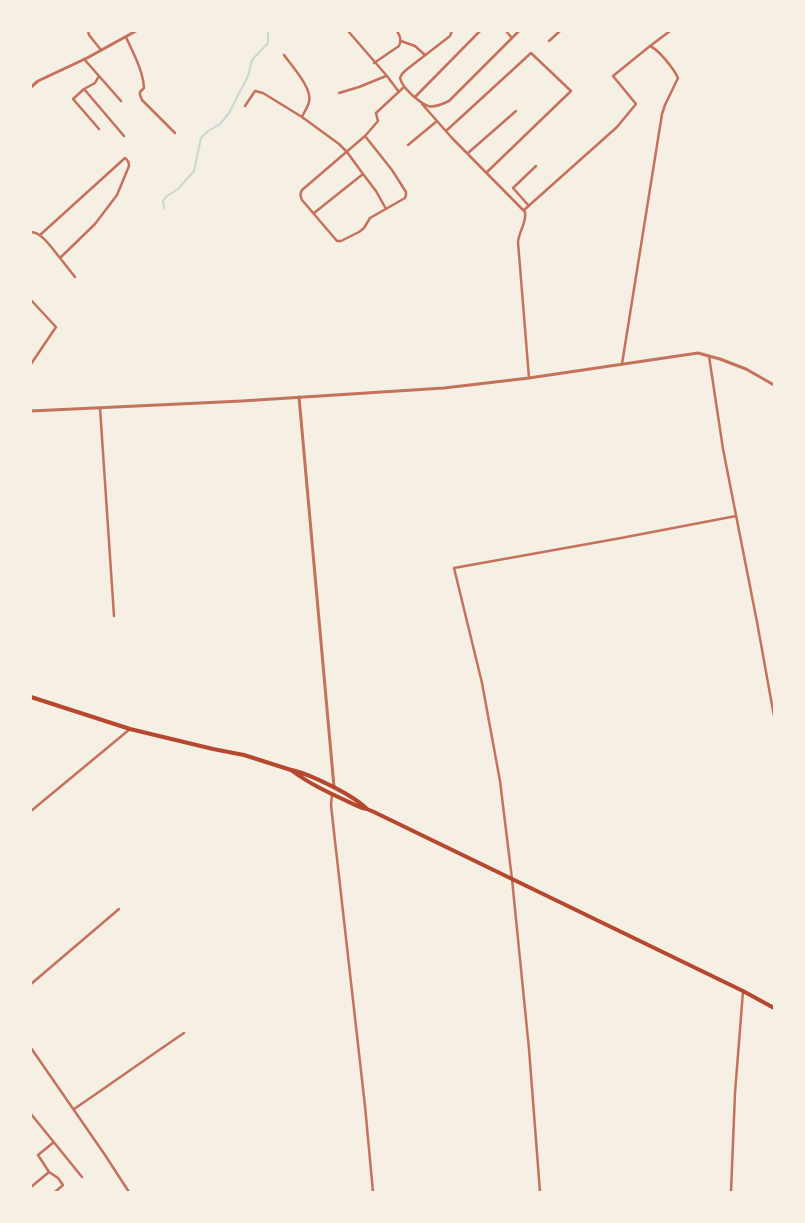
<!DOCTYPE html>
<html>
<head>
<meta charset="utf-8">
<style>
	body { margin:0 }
	#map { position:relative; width:805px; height:1223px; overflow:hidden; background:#f6efe4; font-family:Helvetica,sans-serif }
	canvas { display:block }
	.frame { position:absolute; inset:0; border:32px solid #f6efe4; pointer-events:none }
</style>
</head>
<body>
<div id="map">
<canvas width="805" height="1223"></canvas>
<div class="frame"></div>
</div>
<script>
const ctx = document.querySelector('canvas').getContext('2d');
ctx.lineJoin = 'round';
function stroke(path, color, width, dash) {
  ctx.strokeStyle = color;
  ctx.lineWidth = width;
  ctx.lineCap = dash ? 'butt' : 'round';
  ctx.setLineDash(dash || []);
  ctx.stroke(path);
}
stroke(new Path2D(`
	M164 208 163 201 167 196 178 189 194 171 201 138 208 131 220 124 229 113 248 76 252 60 268 43V31`), '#c9d6d2', 2);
stroke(new Path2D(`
	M88 31 89 35 101 50
	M348 31 387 76 399 92
	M452 31 450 36 406 70 402 74 400 78C402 86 407 90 412 95 427 108 430 110 449 101L519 31
	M506 31 511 37
	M126 37C133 53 143 70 144 88L140 92V95L142 100 175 133
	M401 41 415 46 425 55
	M549 41 560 31
	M284 55C292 66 313 89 309 102 308 107 304 112 302 117
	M84 59 121 101
	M374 63 399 46C402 40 400 36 397 31
	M99 76 95 83 84 89 73 99 99 129
	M84 89 124 136
	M339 93 359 87 386 76
	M415 97 480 31
	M422 104 452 138 525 212C527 222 519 231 518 242L529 378
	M245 106 255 91 263 93 302 117 339 144 347 152 363 174 376 191 386 209
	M446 131 531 53 571 91 486 173
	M365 136 392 170 406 192V195L405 198 370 218 364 228 359 232 341 241H337L302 200C300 196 300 193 302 190L365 136 378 121 376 113 404 87
	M408 145 437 121
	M468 153 516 111
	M529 206 513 188 536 166
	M524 210 617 127 636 104 613 76 650 46 670 31
	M314 213 363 174
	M31 232C42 232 53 250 60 258L95 224 117 195 129 166C129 163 128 160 125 158L40 235
	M60 258 75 277
	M31 300 56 327 31 364
	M709 356 723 449 757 622 774 716
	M622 364 662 114 665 105 678 78C674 69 659 50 650 46
	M100 408 114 616
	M332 794 331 805 335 841 365 1106 373 1192
	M31 811 130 729
	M31 984 119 909
	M31 1048 105 1155 129 1192
	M74 1109C111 1084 147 1058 184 1033
	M31 1114 82 1177
	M49 1172 38 1155 54 1142
	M31 1187 49 1172 58 1178 63 1185 55 1192
	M540 1192 529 1049 512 879 500 781 482 683 454 568 621 538 736 516
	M731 1192 735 1093 743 991`), '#c5725c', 2.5);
stroke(new Path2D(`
	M31 87 38 81 87 58 136 31
	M299 397 334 787
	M31 411 242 401 444 388 529 378 698 353 720 359 746 369 774 385`), '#c5725c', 3);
stroke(new Path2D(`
	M31 697 130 729 213 749 244 755 291 770C312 786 338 797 362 808L367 809 374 812 743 991 774 1008
	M292 770C312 775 353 795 367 809`), '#b5482f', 4);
</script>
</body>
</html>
